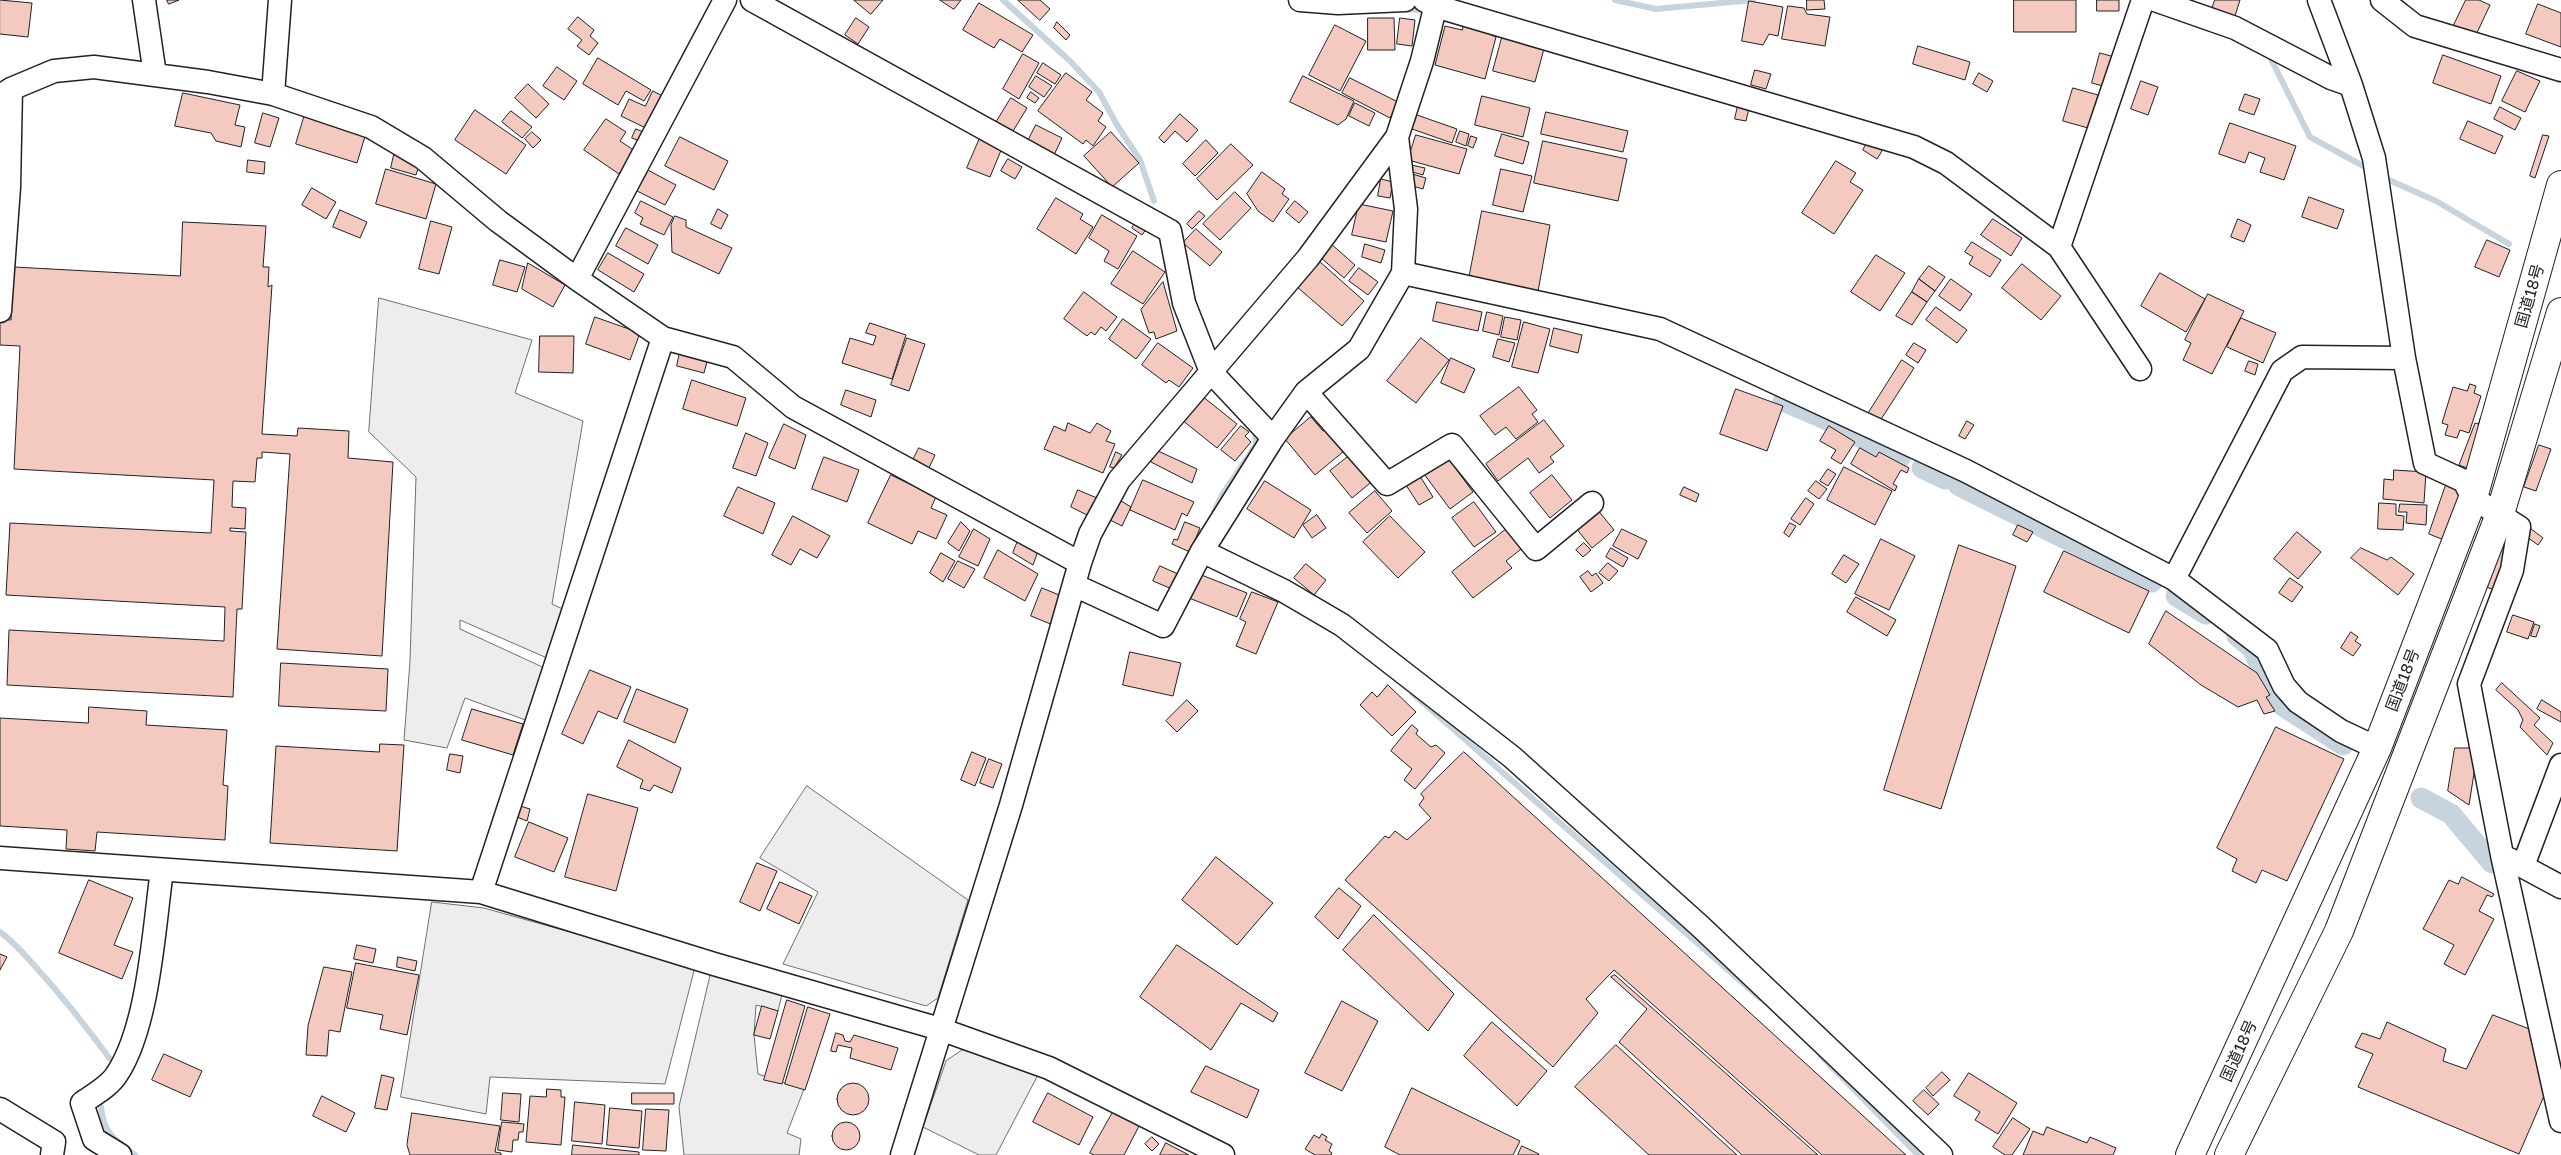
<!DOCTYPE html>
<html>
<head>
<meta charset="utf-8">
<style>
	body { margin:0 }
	canvas { display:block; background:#fff }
</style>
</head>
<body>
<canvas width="2561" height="1155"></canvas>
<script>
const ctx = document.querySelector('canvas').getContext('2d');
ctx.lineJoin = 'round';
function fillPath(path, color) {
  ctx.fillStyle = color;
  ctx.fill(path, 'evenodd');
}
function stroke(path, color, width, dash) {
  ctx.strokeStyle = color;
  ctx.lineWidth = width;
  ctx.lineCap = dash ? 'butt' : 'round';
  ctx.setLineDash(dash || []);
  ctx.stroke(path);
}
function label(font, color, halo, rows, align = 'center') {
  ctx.font = font + ' "Golos Text","Noto Sans JP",sans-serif';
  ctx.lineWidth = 4;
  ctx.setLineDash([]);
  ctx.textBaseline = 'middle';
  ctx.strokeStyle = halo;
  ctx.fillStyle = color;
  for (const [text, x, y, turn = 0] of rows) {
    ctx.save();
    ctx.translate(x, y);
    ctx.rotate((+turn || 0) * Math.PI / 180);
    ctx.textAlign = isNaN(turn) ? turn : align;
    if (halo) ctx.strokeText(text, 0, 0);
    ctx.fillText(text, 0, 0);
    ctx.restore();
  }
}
const parking = new Path2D(`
	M379 298 532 340 515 393 583 421 552 604 571 613 554 661 460 620V629L551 671 531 722 465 698 447 748 404 740 410 661 416 477 369 432Z
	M807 786 968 900 938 998 926 1006 783 964 818 892 760 858Z
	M432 902 484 908 695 967 665 1084 490 1077 486 1114 401 1097Z
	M711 973 783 990 778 1011 756 1005 754 1035 758 1074 804 1089 787 1133 801 1139 799 1155H684L679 1107Z
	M964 1049 1039 1073 996 1155H979L923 1127 946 1061Z`);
fillPath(parking, '#ededed');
stroke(parking, '#6f6f6f', 1);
stroke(new Path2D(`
	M1003 0 1070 61 1099 92 1117 125 1140 160 1154 201
	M1615 0 1656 9 1753 0
	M1402 9 1422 10
	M2269 55 2310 137 2367 168
	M2389 180 2436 201 2509 244
	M1214 512 1222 495 1256 445 1255 430
	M1412 693 1760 998
	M0 932C13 941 23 953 34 965 61 995 86 1026 110 1059
	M1821 1056 1918 1155
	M101 1107C104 1134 114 1139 135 1155`), '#c7d3dd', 6);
stroke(new Path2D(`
	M1783 401 1823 418 1900 458
	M1922 468 1945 479
	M1958 485 2152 582
	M2176 596 2206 614
	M2237 636 2252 648 2272 691 2283 706 2343 745
	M2421 798 2451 814 2492 863`), '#c7d3dd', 21);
const building = new Path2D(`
	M0 0 32 3 28 37 0 34Z
	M167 0H179L169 4Z
	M854 0H883L871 14Z
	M940 0H961L954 9Z
	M1018 0H1040L1050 9 1040 20Z
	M1807 0H1824L1825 9 1807 10Z
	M2014 0H2076V32H2014Z
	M2097 0H2119V11H2097Z
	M2215 0H2240L2235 16 2212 9Z
	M2466 0H2479L2490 5 2475 37 2453 27Z
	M1749 1 1783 7 1778 36 1769 34 1763 45 1742 41Z
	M979 3 1033 35 1022 52 1000 39 994 48 963 30Z
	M2538 4 2561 13V47L2526 34Z
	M1788 6 1804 8 1807 14 1830 17 1825 46 1782 39Z
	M578 17 594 30 590 36 598 43 589 55 577 46 582 40 568 29Z
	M856 18 869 27 858 44 845 35Z
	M1368 18H1394L1395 50H1368Z
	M1400 18 1415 20 1412 46 1397 44Z
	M1057 22 1070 35 1066 40 1054 28Z
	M1464 23 1490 30 1491 35 1496 37 1485 79 1435 65 1445 26 1462 30Z
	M1335 25 1366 41 1340 91 1309 75Z
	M1503 34 1545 45 1535 82 1493 71Z
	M1918 46 1970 62 1965 80 1913 64Z
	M2100 53 2118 58 2110 88 2092 83Z
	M1023 54 1039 63 1019 99 1003 89Z
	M2443 55 2501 76 2491 104 2433 83Z
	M598 58 651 90 644 101 626 91 618 105 583 84Z
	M1043 63 1061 75 1055 84 1037 73Z
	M557 67 577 81 564 100 543 86Z
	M1755 70 1771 74 1766 89 1751 85Z
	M2517 71 2540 81 2525 112 2502 101Z
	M1066 73 1092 92 1086 100 1103 113 1098 121 1106 127 1093 146 1086 140 1083 144 1038 111Z
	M1979 73 1993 81 1987 92 1973 84Z
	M1036 76 1052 86 1044 97 1029 87Z
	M1303 76 1354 101 1346 119 1338 125 1290 102Z
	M1350 78 1398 102 1390 118 1342 93Z
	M2141 81 2158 87 2148 115 2131 109Z
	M528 84 549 104 536 118 515 98Z
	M2073 88 2098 95 2088 128 2063 121Z
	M653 91 668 99 652 131 621 116 629 99 645 106Z
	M1031 92 1039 98 1035 103 1027 98Z
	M183 93 240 105 235 125 245 127 241 147 216 141 211 133 175 126Z
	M2245 94 2260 99 2254 115 2239 110Z
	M1482 96 1530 108 1523 137 1475 125Z
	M1011 98 1027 108 1010 136 994 126Z
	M1739 101 1750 104 1746 121 1735 119Z
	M1355 103 1375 113 1369 126 1349 116Z
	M2500 107 2521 118 2515 130 2494 119Z
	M475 110 526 145 506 174 455 140Z
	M511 111 532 127 522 138 502 122Z
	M1546 112 1628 131 1623 152 1541 134Z
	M263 113 279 118 270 147 255 143Z
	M305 114 366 133 357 163 296 144Z
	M1180 114 1198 130 1187 142 1175 131 1164 143 1159 138Z
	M1417 115 1457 129 1452 143 1412 129Z
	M606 119 626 132 620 141 635 151 619 174 584 150Z
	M2468 121 2503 136 2495 154 2460 139Z
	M2230 123 2296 146 2284 180 2260 172 2265 158 2249 152 2245 163 2219 154Z
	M1036 125 1062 138 1054 155 1027 143Z
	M636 129 646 133 642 142 632 138Z
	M1460 131 1469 134 1466 146 1456 142Z
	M532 132 541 140 533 148 525 139Z
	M1111 132 1139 163 1112 187 1084 156Z
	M1502 134 1529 142 1523 164 1495 156Z
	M1416 135 1467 149 1459 174 1408 160Z
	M2543 135 2549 136 2535 178 2530 176Z
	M1471 136 1477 138 1473 148 1468 146Z
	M680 137 728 161 714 190 665 166Z
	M980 138 1002 148 990 177 967 168Z
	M1870 138 1885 146 1877 159 1863 150Z
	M1206 140 1218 153 1195 176 1183 164Z
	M1543 141 1627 159 1618 201 1534 183Z
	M1231 144 1253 165 1217 200 1197 179Z
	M394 155 420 162 416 175 391 168Z
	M1008 159 1022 167 1015 179 1001 171Z
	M248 160 265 162 264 174 247 172Z
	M1836 161 1856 173 1850 182 1863 190 1834 234 1802 213Z
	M1407 164 1425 168 1423 175 1405 170Z
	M642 167 676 185 665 205 631 188Z
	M386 169 436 184 426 219 376 204Z
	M1501 169 1532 176 1523 212 1493 205Z
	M1262 172 1285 189 1282 194 1289 199 1273 222 1258 211 1247 194Z
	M1412 174 1426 178 1423 189 1409 185Z
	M1381 179 1393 182 1390 198 1378 196Z
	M312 188 336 202 326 219 302 205Z
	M1235 192 1251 208 1220 240 1203 224Z
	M2309 197 2344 210 2337 229 2302 217Z
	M1056 198 1083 214 1080 219 1093 227 1076 254 1037 229Z
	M641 201 673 217 664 235 640 224 643 218 635 213Z
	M1295 201 1308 212 1299 223 1286 212Z
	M1359 204 1393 211 1386 242 1352 235Z
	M718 209 728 215 721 229 711 224Z
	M340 210 367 222 360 238 333 227Z
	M1199 211 1205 216 1192 229 1187 224Z
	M1482 211 1550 225 1537 297 1468 284Z
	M1102 215 1137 236 1118 269 1104 261 1109 251 1089 238Z
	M675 216 686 220V227L732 248 719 274 672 252 671 225Z
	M1138 219 1149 225 1142 235 1132 228Z
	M1993 219 2022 238 2011 256 1981 235Z
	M2238 219 2251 225 2244 242 2231 237Z
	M431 221 452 227 439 274 419 269Z
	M183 222 266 226 263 267H269L268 287 272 285 262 434 297 436 298 428 349 431 348 458 393 462 382 656 277 649 290 454 262 452V458H257L255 482 233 481 232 507 246 508 245 529 230 528V531L246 532 242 609H237L233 697 7 685 9 630 224 641 225 607 6 595 10 523 211 533 214 480 14 469 20 346 0 345V319L11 320 14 267 180 276Z
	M626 228 658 245 648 264 616 246Z
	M1196 229 1222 252 1210 266 1183 243Z
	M2487 240 2510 250 2499 277 2475 267Z
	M1972 242 2001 260 1990 277 1969 264 1973 257 1965 252Z
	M1330 243 1355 265 1344 278 1319 256Z
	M1365 244 1385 250 1381 263 1362 257Z
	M1133 251 1165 272 1143 304 1111 284Z
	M608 253 644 274 634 292 598 270Z
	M1876 255 1905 273 1880 311 1851 292Z
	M500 260 525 267 517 292 493 285Z
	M1319 261 1364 301 1342 326 1296 286Z
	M528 263 565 285 553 307 522 289Z
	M2022 264 2061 296 2041 320 2002 288Z
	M1929 266 1945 277 1935 291 1919 279Z
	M1359 268 1378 282 1368 295 1349 281Z
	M2160 273 2205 299 2186 332 2141 306Z
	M1919 279 1935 291 1927 302 1912 292Z
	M1951 279 1972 294 1960 311 1939 296Z
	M1163 282 1177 331 1156 339 1154 332 1149 333 1141 310Z
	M1084 292 1117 317 1106 331 1101 327 1095 335 1091 332 1087 336 1064 319Z
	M1912 292 1927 302 1912 325 1896 316Z
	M2208 294 2244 311 2212 374 2183 360 2191 343 2185 340Z
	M1437 302 1482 312 1478 331 1433 321Z
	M1936 307 1967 330 1957 343 1926 320Z
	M1487 312 1503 316 1499 335 1483 331Z
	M595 317 640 333 630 360 586 344Z
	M1505 317 1521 320 1517 340 1501 337Z
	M2241 318 2276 333 2263 363 2227 347Z
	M1123 319 1151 339 1136 359 1109 339Z
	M1524 322 1550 329 1538 373 1512 367Z
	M870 323 906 335 892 379 842 363 850 338 873 345 876 336 866 333Z
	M1554 328 1582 335 1578 353 1550 346Z
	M540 336H574L573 373 539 372Z
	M907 338 925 344 909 391 891 385Z
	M1421 338 1449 360 1416 403 1387 381Z
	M1498 339 1515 343 1509 362 1493 357Z
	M1158 343 1193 368 1179 387 1169 380 1166 383 1142 365Z
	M1914 343 1926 350 1918 363 1906 355Z
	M680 352 708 358 704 373 677 366Z
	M1451 358 1475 369 1464 393 1441 383Z
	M1902 360 1914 368 1878 424 1866 417Z
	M2249 361 2258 364 2255 375 2245 371Z
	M692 380 746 398 737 426 683 409Z
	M2470 384 2476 386 2474 393 2481 396 2469 433 2460 430 2457 438 2445 435 2448 425 2442 423 2453 387 2467 391Z
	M1519 387 1537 410 1532 414 1538 422 1516 439 1506 427 1495 435 1480 416Z
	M1736 389 1783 406 1767 451 1720 434Z
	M846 390 876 400 871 417 841 405Z
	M1202 396 1237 424 1217 448 1182 420Z
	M1311 417 1323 431 1332 427 1349 447 1315 475 1285 439Z
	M2481 417 2486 419 2467 468 2459 465 2475 423 2478 424Z
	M1544 420 1564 446 1550 457 1554 462 1539 473 1528 458 1498 481 1486 464Z
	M1967 421 1974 425 1965 439 1959 436Z
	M1068 423 1090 433 1097 423 1111 431 1106 441 1115 444 1103 473 1044 449 1054 426 1065 431Z
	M784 424 806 435 795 469 769 458Z
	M1241 426 1249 432 1245 436 1251 442 1235 461 1221 450Z
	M1829 426 1855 442 1841 464 1831 458 1836 450 1820 441Z
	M746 433 768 443 756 476 733 468Z
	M2539 445 2551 449 2536 491 2524 487Z
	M919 448 935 455 927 472 911 464Z
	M1860 448 1876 457 1879 452 1909 468 1907 473 1901 470 1893 484 1897 486 1895 491 1851 464Z
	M1158 451 1197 469 1192 483 1151 462Z
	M1116 452 1122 455 1114 468 1110 467Z
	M1354 452 1375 479 1352 498 1330 471Z
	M824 457 859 470 847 502 812 489Z
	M1447 457 1473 492 1450 509 1424 474Z
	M1844 467 1892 491 1875 525 1827 500Z
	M1828 469 1836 474 1828 486 1820 481Z
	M2394 470 2426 472 2424 503 2383 499 2384 479 2393 480Z
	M1418 473 1433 497 1419 505 1404 482Z
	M891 475 936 497 931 508 947 515 936 539 918 531 912 544 868 523Z
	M1552 475 1572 500 1550 518 1530 493Z
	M1143 480 1194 502 1187 516 1182 513 1175 530 1130 510Z
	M1265 481 1311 510 1294 538 1247 509Z
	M1816 481 1827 489 1819 499 1808 491Z
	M2447 482 2462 487 2444 540 2429 534Z
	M738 487 775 503 763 534 724 516Z
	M1684 487 1699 494 1696 502 1680 495Z
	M1078 490 1097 498 1089 516 1071 507Z
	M1375 491 1392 511 1367 533 1349 513Z
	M1806 498 1814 504 1800 525 1791 519Z
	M1118 499 1131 507 1122 526 1108 519Z
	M1474 502 1496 532 1474 547 1452 518Z
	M2379 503 2396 504V515L2404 516 2403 530 2378 529Z
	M2400 504 2427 505 2426 525 2406 523 2407 512H2399Z
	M1597 509 1614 530 1592 548 1575 527Z
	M1317 515 1326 528 1312 538 1303 525Z
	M793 516 830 536 817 558 800 549 791 565 772 555Z
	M1390 516 1425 552 1398 578 1363 542Z
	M961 522 970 531 959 551 948 543Z
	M1185 522 1200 528 1190 552 1172 544 1174 539 1177 540Z
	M1790 523 1796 526 1789 537 1784 533Z
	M2018 525 2033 532 2027 542 2013 535Z
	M2526 525 2543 538 2538 545 2523 534Z
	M1509 527 1525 546 1506 561 1512 568 1473 598 1452 572Z
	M974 529 990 539 978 566 959 557Z
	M1622 529 1647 541 1638 559 1613 546Z
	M2504 530 2515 546 2499 592 2484 586Z
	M2297 532 2321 552 2298 579 2274 559Z
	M1019 538 1039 548 1033 565 1013 553Z
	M1881 539 1915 556 1889 610 1855 594Z
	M1584 543 1591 550 1583 557 1576 550Z
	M1959 545 2016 566 1941 809 1884 790Z
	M1611 548 1628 558 1623 567 1606 557Z
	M2361 548 2387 560 2391 557 2414 574 2398 595 2351 558Z
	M998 550 1038 574 1025 601 984 578Z
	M2064 551 2149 591 2129 633 2044 592Z
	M941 553 955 561 943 582 930 573Z
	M1844 555 1859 564 1846 583 1832 574Z
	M958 561 975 569 964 588 948 579Z
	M1608 563 1618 571 1609 581 1599 573Z
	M1306 564 1326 580 1314 595 1294 578Z
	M1160 566 1178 574 1172 589 1153 581Z
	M1588 571 1592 576 1596 573 1603 583 1591 592 1580 577Z
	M1199 574 1247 593 1237 617 1189 598Z
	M2290 578 2303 587 2292 602 2279 593Z
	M1042 588 1064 597 1053 625 1031 616Z
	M1252 592 1278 602 1256 654 1236 646 1246 622 1240 619Z
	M1856 597 1896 620 1887 636 1847 612Z
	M2166 611 2257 673 2270 695 2266 697 2275 711 2264 714 2257 700 2238 707 2201 685 2149 644Z
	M2513 615 2534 622 2528 639 2507 632Z
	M2535 624 2540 626 2536 637 2531 636Z
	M2351 632 2358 637 2355 641 2361 645 2353 656 2341 648Z
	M1130 652 1181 663 1173 696 1123 685Z
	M281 663 388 669 386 711 279 706Z
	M590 670 631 687 617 719 598 711 583 744 562 734Z
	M2502 683 2540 718 2534 725 2553 743 2547 755 2520 727 2523 720 2518 710 2496 690Z
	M1388 685 1416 712 1392 736 1360 705 1372 692 1377 697Z
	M637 689 688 709 675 743 624 722Z
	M1187 700 1198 711 1177 732 1166 721Z
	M2542 700 2561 712V722L2537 709Z
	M89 707 147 711 146 725 227 730 223 785 228 786 225 840 97 832 95 851 66 849 67 830 0 826V718L88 723Z
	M472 709 523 724 513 755 462 740Z
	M1412 725 1418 730 1416 734 1431 747 1436 745 1445 753 1415 789 1404 780 1412 769 1391 751Z
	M2276 727 2344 759 2287 881 2262 870 2256 883 2232 871 2237 859 2217 848Z
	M629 740 681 768 672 793 654 785 650 791 640 788 643 780 617 767Z
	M380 744 404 745 397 851 270 843 276 746 379 752Z
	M2455 748H2478L2469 805 2448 791Z
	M972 752 986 758 975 786 961 780Z
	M1464 752 1906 1155H1822L1614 970 1586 999 1598 1013 1553 1067 1345 880 1385 836 1389 838 1395 831 1407 840 1431 818 1419 805 1424 798 1421 794Z
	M450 754 463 756 460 773 447 770Z
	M989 759 1002 764 993 788 980 783Z
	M588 794 638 808 616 891 565 877Z
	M520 806 530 809 527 821 517 817Z
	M529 822 568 838 554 872 515 857Z
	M1216 857 1273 903 1237 945 1182 900Z
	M757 863 777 871 760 911 740 902Z
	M2462 877 2494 894 2492 897 2487 895 2479 911 2494 919 2465 975 2444 964 2454 945 2423 929 2449 880 2458 884Z
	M89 880 133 898 114 945 133 952 122 979 59 953Z
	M780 882 812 896 799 924 767 909Z
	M1339 888 1361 906 1338 939 1315 917Z
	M1374 915 1454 994 1428 1031 1343 950Z
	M357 945 376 949 373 963 354 959Z
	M1177 945 1278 1013 1273 1022 1241 1003 1211 1050 1140 997Z
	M0 954 7 957 0 970Z
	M398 957 417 961 415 971 397 967Z
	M356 963 419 975 407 1035 380 1029 383 1015 347 1008Z
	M324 967 352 972 340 1032 329 1030 327 1056 306 1055 308 1026Z
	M1615 975 1818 1155H1742L1619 1042 1647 1009 1611 977Z
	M787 1000 805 1006 782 1084 764 1080Z
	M1342 1001 1378 1021 1342 1091 1305 1073Z
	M762 1006 778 1011 770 1039 754 1035Z
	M808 1007 830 1014 805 1090 785 1084Z
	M2493 1015 2532 1030 2531 1041 2538 1044 2547 1089 2519 1154 2358 1087 2373 1054 2355 1047 2362 1033 2380 1039 2387 1022 2446 1049 2443 1061 2466 1069Z
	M1492 1022 1547 1071 1517 1106 1464 1056Z
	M836 1033 843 1035 845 1041 850 1042 854 1035 898 1048 891 1070 850 1058 852 1048 838 1045 836 1052 831 1051Z
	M1616 1045 1737 1155H1649L1575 1087Z
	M164 1054 202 1071 190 1097 152 1080Z
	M1206 1066 1259 1090 1247 1118 1191 1092Z
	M1942 1072 1950 1080 1933 1096 1926 1088Z
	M1969 1073 2017 1103 1998 1134 1975 1120 1980 1112 1954 1096Z
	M382 1075 394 1078 387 1110 375 1108Z
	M837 1099a16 16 0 1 1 32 0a16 16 0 1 1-32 0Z
	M1412 1088 1520 1141 1513 1155H1400L1385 1147Z
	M547 1089 561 1090V1097H565L561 1145 526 1142 530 1096 546 1097Z
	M1924 1090 1939 1104 1928 1115 1913 1101Z
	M503 1093 521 1094 519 1122 501 1120Z
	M632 1093H674V1104H632Z
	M1048 1093 1093 1117 1079 1145 1033 1122Z
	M322 1096 355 1113 346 1132 313 1116Z
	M575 1102 605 1105 602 1144 572 1141Z
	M610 1108 642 1111 639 1148 607 1145Z
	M646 1109 669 1110 666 1151 643 1150Z
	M1113 1112 1139 1126 1124 1155H1094L1090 1153Z
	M412 1113 500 1126 495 1152 501 1153V1155H410L407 1145Z
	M2013 1118 2030 1129 2012 1155H2005L1993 1147Z
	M502 1122 524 1124 523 1132H519L518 1140H513L512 1152 498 1150Z
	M832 1136a14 14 0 1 1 28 0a14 14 0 1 1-28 0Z
	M2047 1127 2087 1143 2090 1137 2116 1148 2113 1155H2023L2033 1131 2043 1135Z
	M1322 1134 1327 1137 1325 1140 1332 1144 1329 1151 1332 1153 1331 1155H1315L1305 1149 1314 1135 1319 1138Z
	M1152 1137 1159 1144 1152 1151 1145 1144Z
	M1166 1143 1189 1155H1160Z
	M573 1145 639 1152V1155H572Z
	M1522 1146 1539 1154 1538 1155H1518Z`);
fillPath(building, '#f3c9c0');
stroke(building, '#222', 1);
const minor = new Path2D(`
	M144 0 155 75
	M752 0 1170 231 1184 303 1211 372 1273 438 1202 551 1284 591 1342 625 1512 757 1701 927 1941 1155
	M1300 0 1338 3 1405 0
	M1424 0 1435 6 1914 147 1946 163 2059 247 2140 369
	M2155 0 2235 28 2331 78 2351 85
	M2319 0 2351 85 2374 158 2404 358 2425 463 2464 481 2473 498 2519 527 2512 570 2469 684 2502 855 2561 1121
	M2382 0 2415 26 2561 70
	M273 94 280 0
	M0 96 11 89 54 71 94 67 208 82 273 94 371 127 423 158 498 221 577 279 663 338 733 357 793 407 1080 563
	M2059 247 2143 0
	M1403 273 1660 329 1966 471 2174 579 2267 650 2284 686 2298 702 2341 731 2377 748
	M577 279 725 0
	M0 311 9 187 11 89
	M1306 392 1359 349 1403 273 1406 209 1397 137
	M1273 438 1306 392 1387 484 1452 445 1536 549 1592 503
	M2174 579 2282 371 2302 357 2404 358
	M1074 585 1163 626 1202 551
	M0 858 481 892 714 964 940 1029 1049 1068 1223 1155
	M2509 859 2561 887
	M2523 866 2561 765
	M481 892 663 338
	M0 1109 54 1142 52 1155
	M120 1155 94 1139 82 1103C93 1095 110 1086 117 1074 149 1026 154 927 162 870
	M902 1155 1011 805 1080 563 1090 534 1119 480 1308 258 1397 137 1422 61 1437 0`);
const highway = new Path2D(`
	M2190 1155 2377 748 2473 498 2561 185
	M2229 1155 2339 931 2499 517 2561 312`);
stroke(minor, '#222', 25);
stroke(highway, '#222', 30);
stroke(minor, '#fff', 22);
stroke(highway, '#fff', 28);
label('16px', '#222', '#fff', [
	["国道18号",2530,296,-74],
	["国道18号",2403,680,-69],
	["国道18号",2239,1051,-66]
]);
</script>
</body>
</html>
